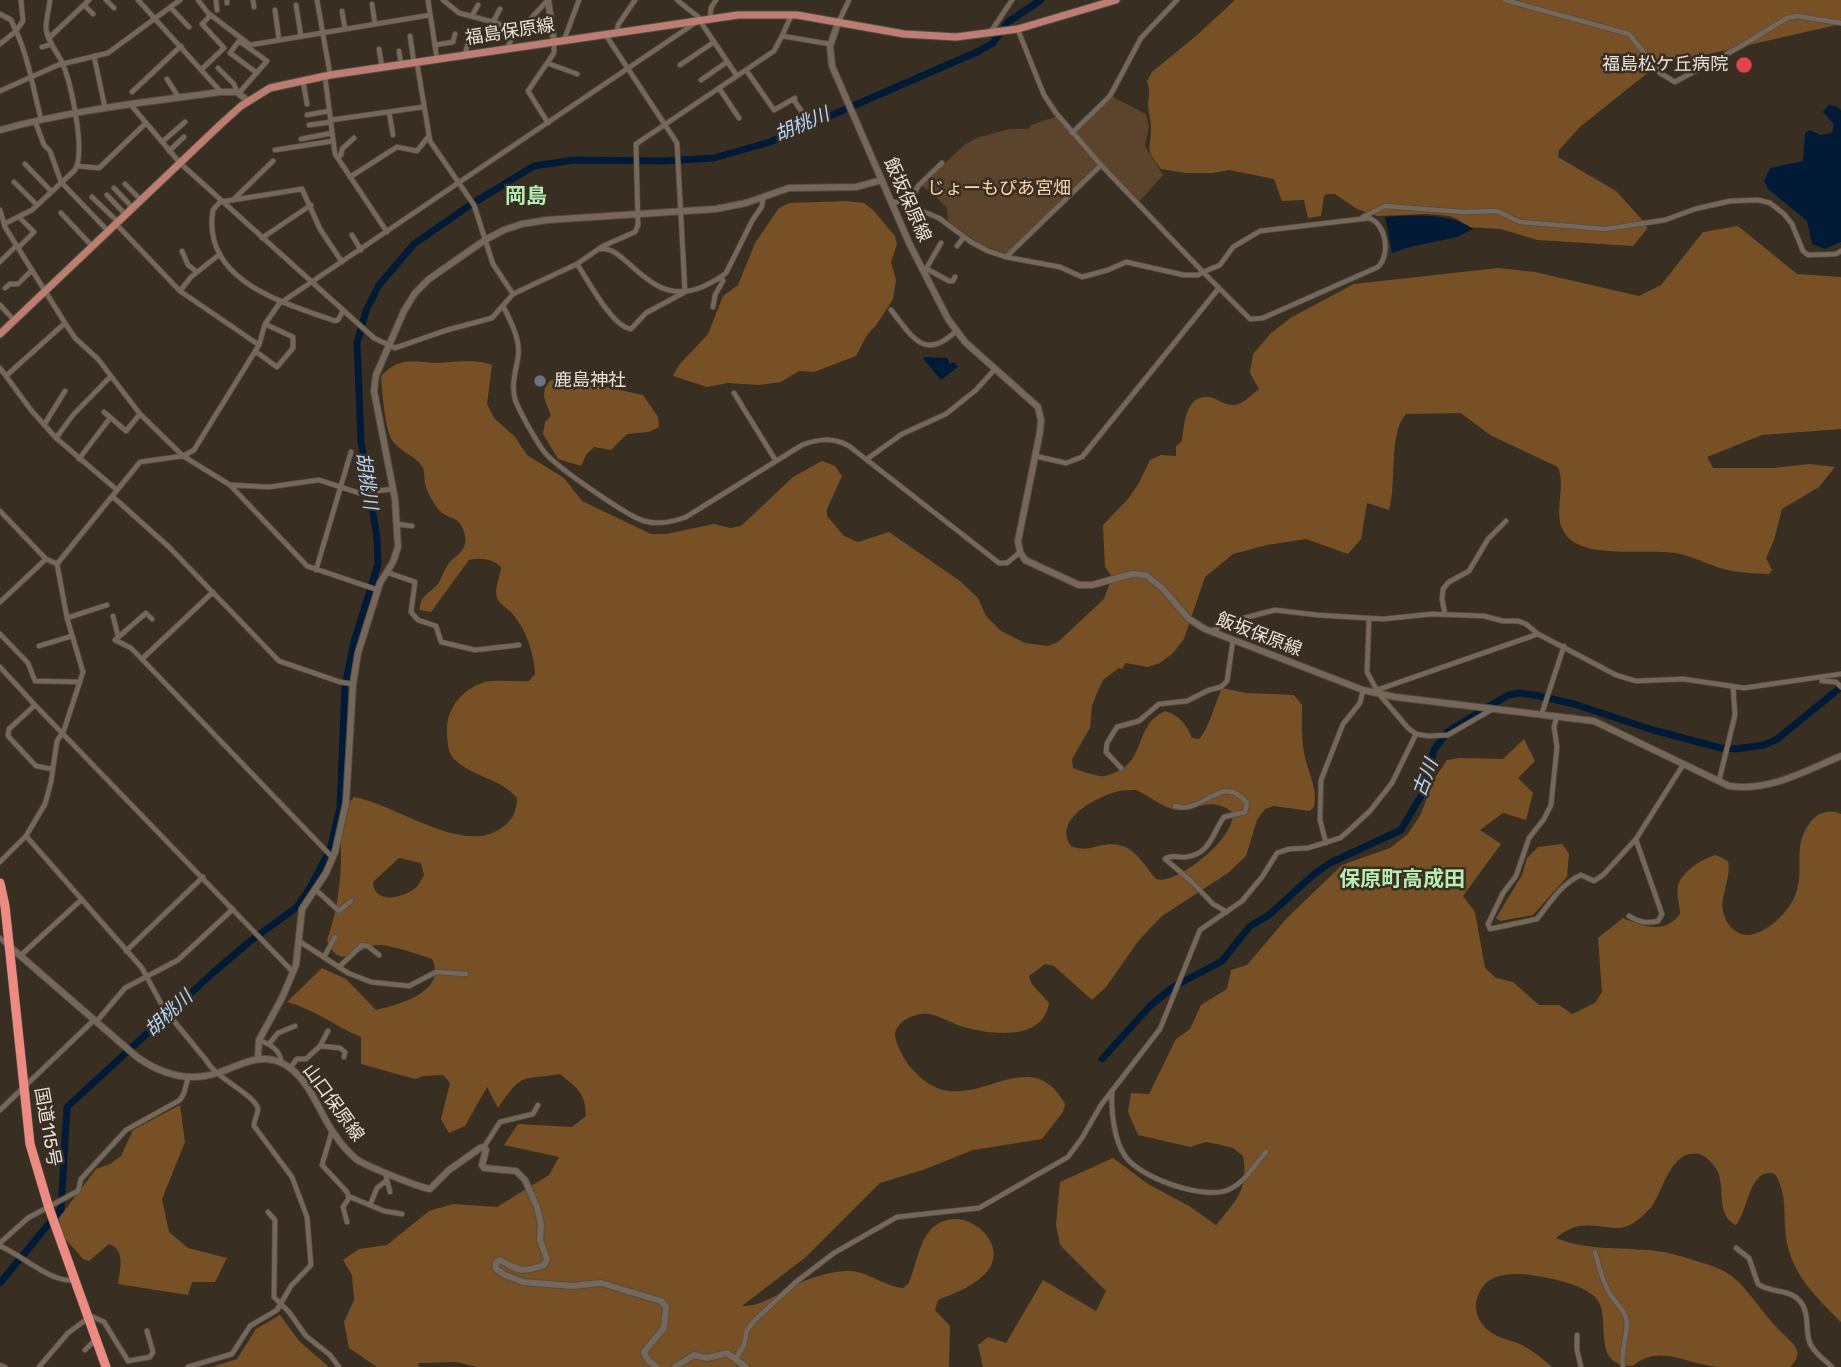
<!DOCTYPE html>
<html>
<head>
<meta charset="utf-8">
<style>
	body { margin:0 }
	canvas { display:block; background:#392e22 }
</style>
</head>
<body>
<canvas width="1841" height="1367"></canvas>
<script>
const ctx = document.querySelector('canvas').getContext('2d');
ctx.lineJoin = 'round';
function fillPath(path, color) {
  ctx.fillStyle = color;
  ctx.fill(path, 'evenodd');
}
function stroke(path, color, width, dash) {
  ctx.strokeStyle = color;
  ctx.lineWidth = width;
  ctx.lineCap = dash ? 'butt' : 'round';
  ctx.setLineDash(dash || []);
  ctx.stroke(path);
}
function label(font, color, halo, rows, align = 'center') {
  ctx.font = font + ' Rubik,"Noto Sans JP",sans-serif';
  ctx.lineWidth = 5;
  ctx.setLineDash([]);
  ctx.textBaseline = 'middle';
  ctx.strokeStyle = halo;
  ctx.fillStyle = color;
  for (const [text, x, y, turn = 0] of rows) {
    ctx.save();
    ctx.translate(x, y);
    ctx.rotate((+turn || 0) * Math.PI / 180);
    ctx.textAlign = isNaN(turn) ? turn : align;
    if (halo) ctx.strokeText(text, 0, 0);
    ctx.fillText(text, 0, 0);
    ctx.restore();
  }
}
fillPath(new Path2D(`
	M1113 97 1146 114 1149 127 1145 146 1163 175 1136 205 1101 169 1009 255 981 245 948 221 947 208 929 190 921 186 963 146 976 138 1010 129H1029L1031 125 1061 115 1073 130Z`), '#5b442b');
fillPath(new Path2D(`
	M1235 0H1841V24L1656 66 1580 127 1559 150 1558 157 1616 191 1646 224 1647 229 1633 246 1537 240 1501 229 1466 227 1458 219 1449 216 1428 214 1377 216 1357 209 1335 194H1327L1324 196 1321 216 1308 218 1304 200 1282 201 1274 179 1229 170 1213 173H1185L1161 169C1144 147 1151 152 1151 127 1151 119 1148 112 1148 104 1149 94 1150 91 1147 81L1152 72 1196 36Z
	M846 201 864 203 873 210 895 236 897 244 891 262 896 280 893 299 877 324 867 335 856 356 814 372 799 371 781 382 759 385 728 383 707 387 673 376 679 365 708 334 723 296 738 285 755 243 779 208 789 203Z
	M1738 226 1797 274 1841 277V429L1762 435 1707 457 1713 468H1774L1810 464 1835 467 1819 487 1782 509 1774 540 1766 558 1772 570 1769 574C1757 573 1744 573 1732 571 1714 568 1698 558 1680 554 1651 547 1586 561 1566 535 1551 515 1567 489 1558 467L1490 435 1461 413 1406 414C1388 433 1397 484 1389 510L1367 503 1361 539 1348 554 1306 539 1267 545 1233 554 1205 577 1184 639 1173 653 1160 663 1148 667 1126 663 1122 669 1119 668 1103 680 1097 693 1092 706 1090 728 1072 759 1073 768C1082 771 1091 775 1100 776 1105 777 1111 774 1116 772 1146 760 1134 725 1165 711 1180 716 1186 724 1192 738L1199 739C1208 731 1216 701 1222 688L1246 693 1294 695 1302 705C1302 722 1301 740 1305 757 1309 775 1318 789 1314 807L1310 811 1274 806 1265 809 1257 820 1246 856 1228 873 1162 916 1139 940 1106 987 1092 1000 1054 966 1045 964 1029 976 1032 984 1049 1003C1043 1041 993 1035 964 1027 952 1024 941 1016 929 1014 917 1012 897 1020 895 1034 895 1040 899 1049 902 1054 906 1063 911 1068 918 1075 968 1126 1027 1035 1065 1104L1063 1112 1042 1139 973 1150 923 1170 880 1183 806 1257 742 1306C762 1307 784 1290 802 1282 815 1276 832 1272 845 1271 865 1269 882 1286 903 1288L908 1284C917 1266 918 1238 936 1225 966 1204 1008 1243 989 1269 976 1286 957 1292 938 1300L935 1310 950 1326 949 1367H477L456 1362 418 1363 419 1367H377L349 1348 344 1322 354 1300 352 1275 343 1260 359 1249 387 1245 429 1211 453 1204 497 1207 549 1175 559 1157 504 1145 518 1124 572 1127 586 1116C585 1092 578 1089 560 1074 519 1081 524 1071 498 1108L487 1087 465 1126 449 1133 441 1119 450 1083 443 1075 423 1076 415 1079 361 1064V1037C335 1026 314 1009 287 1002L322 968 346 979 376 1010C398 1005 448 992 432 959 421 955 388 944 378 945 357 947 340 973 327 940 342 898 343 859 339 815L354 797C395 804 462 855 500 829 512 821 517 812 517 798 501 778 471 777 453 758 447 751 447 736 447 727 448 704 469 683 492 681 504 680 517 682 529 681L535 674C534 652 526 629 511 612 507 608 501 605 498 600 493 590 500 578 501 567 494 559 479 557 469 560L431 612 420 610C419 596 429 594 437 585 442 579 443 572 447 566 454 555 468 552 465 536 461 515 451 521 440 511 435 506 426 491 425 483 424 477 425 473 423 468 418 457 400 452 392 440 385 429 382 390 381 376 388 369 394 364 404 362 414 360 426 363 437 363 457 362 472 358 492 365L487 404 494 418 515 437 527 455 564 478 582 501 651 534H666L714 524 730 528 741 526 793 477 822 461 835 466 842 476 827 509V516L844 536 858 542 889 532 960 581 978 598 986 616 1001 631 1025 643 1048 646 1058 642 1104 599 1112 577 1105 567 1103 525 1128 499 1139 483 1150 460 1161 455 1176 456V446L1182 441C1184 426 1185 395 1208 397 1218 398 1224 406 1235 405 1245 403 1251 395 1259 389L1250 373 1253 354 1271 333 1292 317 1354 284 1498 268 1535 272 1639 296 1661 285 1703 232ZM1136 790C1148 795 1161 806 1172 809 1192 816 1207 793 1232 812 1239 835 1177 886 1156 879 1138 857 1130 838 1098 846 1088 849 1081 850 1071 846 1052 819 1098 796 1119 791 1125 790 1131 790 1136 790ZM399 858 421 863 424 875C421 880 419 886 414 889 401 899 374 904 373 882Z
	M563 378 643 395 658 417 659 427 649 432 627 434 611 450 594 447 586 455 581 466 558 459 543 434 545 422 551 416 544 397 545 385 551 380Z
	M1524 739 1535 761 1518 778 1533 793 1526 820 1503 813 1480 830 1501 844 1463 896 1475 912 1485 968 1496 978 1513 982 1539 1005H1559L1572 1014 1595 1003 1602 992 1598 938 1623 918C1644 926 1664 935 1680 914 1680 906 1676 894 1678 886 1682 871 1702 859 1716 855L1728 861C1732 879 1718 898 1724 915 1727 925 1735 934 1746 935 1755 936 1768 928 1775 922 1818 885 1786 856 1809 824 1816 813 1830 808 1841 814V1322C1818 1299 1794 1277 1787 1243 1782 1219 1789 1197 1775 1174 1749 1166 1748 1212 1736 1225 1716 1216 1725 1189 1718 1172 1714 1165 1707 1156 1699 1154 1671 1149 1664 1189 1652 1206 1646 1213 1640 1219 1632 1224 1609 1237 1588 1211 1556 1238 1587 1251 1624 1247 1657 1251 1671 1253 1685 1257 1699 1262 1711 1265 1723 1269 1733 1277 1750 1291 1765 1317 1783 1334 1795 1345 1805 1353 1790 1367 1766 1367 1741 1367 1717 1367 1689 1365 1659 1343 1633 1366 1588 1367 1614 1315 1595 1297 1580 1283 1550 1278 1530 1275 1516 1273 1496 1273 1485 1284 1469 1302 1475 1325 1497 1336 1505 1340 1514 1341 1522 1345 1533 1351 1543 1359 1552 1367H983L978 1345 988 1337 1006 1343 1043 1280 1096 1311 1106 1291 1060 1245 1056 1225 1060 1182 1113 1158 1148 1184 1189 1206 1216 1225C1236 1201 1249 1189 1243 1156L1233 1148 1217 1144 1206 1142 1190 1147 1138 1135 1128 1112 1131 1093 1149 1094 1176 1039 1190 1029 1201 1005 1227 989 1231 970 1247 965 1287 918 1342 865 1390 848 1408 834 1421 814 1434 779 1447 760 1460 758 1503 759Z
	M1562 844 1569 854 1567 877 1533 915 1500 921 1496 918 1522 875 1527 858 1538 847Z
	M180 1105 185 1142 162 1199 169 1232 188 1248 227 1258 215 1282H192L188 1295 118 1284C120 1269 126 1250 109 1244L89 1261 83 1259 60 1233 59 1218 96 1169 110 1164 121 1156 133 1130Z
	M280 1315 299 1341 329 1367H212L237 1359 256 1329Z`), '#775025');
fillPath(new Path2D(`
	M1828 105 1836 106 1841 110V242L1825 249 1812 244 1807 221 1768 189 1764 181 1770 168 1803 161 1805 133 1810 130 1820 135 1832 133 1834 124 1823 112Z
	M1385 217C1412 215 1450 212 1473 229L1457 237 1410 247 1392 253Z
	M925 357 947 358 950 364 954 362 958 367 941 380 923 359Z`), '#011b36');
stroke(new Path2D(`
	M1102 1059 1150 1006 1173 987 1222 961 1250 926 1269 915 1313 875 1330 863 1401 830 1422 794 1434 750 1447 732 1508 695 1519 693 1535 695 1574 704 1653 730 1721 748 1735 749 1764 745 1776 740 1841 687
	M0 1283 61 1209 67 1107 214 972 249 942 297 907 310 888 330 850 340 807 345 686 354 642 378 564 377 538 361 441 357 343 366 311 379 285 414 244 470 205 534 166 574 160 662 161 714 158 770 142 977 52 993 43 1008 22 1041 0`), '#011b36', 7);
const street = new Path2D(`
	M21 0 23 21 16 31C29 59 33 89 41 119
	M106 0 114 8
	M138 0 221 92
	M198 0 208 13 250 45 430 15
	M216 0 217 10
	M227 0V3
	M253 0 254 7
	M317 0 330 74
	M428 0 437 59
	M443 0 459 13 497 23 517 33
	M677 0 702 20
	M1505 0 1629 34 1660 73 1675 82 1743 45 1787 18 1797 16 1841 23
	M372 4 375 24
	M84 5 93 14
	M296 5 301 36
	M171 8 189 27
	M275 10 279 40
	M342 11 345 29
	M0 14 11 20 16 31 0 44
	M472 16 478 5
	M710 18 711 8 716 0
	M700 21 737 76
	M493 22 500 9
	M838 23 849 0
	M617 32 618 25 635 0
	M990 33 1012 0
	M410 36 414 63
	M782 36 791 16
	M49 38 89 0
	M564 40 579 0
	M435 45 453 42 455 34
	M42 47 52 44
	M379 49 382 67
	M507 49 511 40 547 1
	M399 51 401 64
	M465 54 469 40 478 39
	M94 56 105 108
	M417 63 430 141 474 205 493 264 513 294
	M547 63 577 74
	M680 65 714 42
	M218 68 234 84 237 92
	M202 69 224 48 202 24 211 15
	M746 70 774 110 795 98
	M325 77 335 154 387 232
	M167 79 179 98
	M701 80 727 62
	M303 81 307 104
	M719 88 739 118
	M0 91 58 65 108 53 180 0
	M132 92 181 46
	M239 93 267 61 239 41 230 53 257 73
	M793 99 804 115
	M131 105 180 163 374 338 395 348 447 330 492 318 513 294 577 264 603 246 635 232 638 225 636 144 774 51 782 36 830 44
	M389 112 393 135
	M307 115 329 111
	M331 120 423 107
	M35 121 44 145 50 151 61 182 108 231
	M548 123 528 91 554 53V42
	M309 125 331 122
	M1072 133 1110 96 1141 38 1177 0
	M301 139 332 133
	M162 142 185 122
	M275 150 333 141
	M169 151 184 137
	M337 157 341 155 342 149 354 138
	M25 164 51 191
	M77 166 99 168 146 123
	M350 177 397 147 417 151 428 137
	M14 182 37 205
	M125 184 141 200
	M114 188 132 207
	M107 195 125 214
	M92 197 118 222
	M233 200 273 161
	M891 202H900L939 218 971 242 988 251 1006 257 1060 267 1082 277 1108 270 1126 262 1184 275H1198L1203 272 1250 319 1263 318 1378 267C1391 254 1386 224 1369 218L1260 231 1233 247 1220 265 1203 272 1101 165 1056 113 1044 95 1018 30
	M909 206 918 186 942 163
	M0 210 5 227 65 323
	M61 213 92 246
	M1363 217 1385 206 1463 212 1497 211 1520 222 1605 229 1665 220 1695 209 1730 201 1758 200 1770 203 1784 214 1792 224 1803 251 1808 255 1836 254 1841 251
	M4 224 32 210 75 170C86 151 71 83 62 62 57 52 46 39 46 27 46 19 49 9 50 0
	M116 224 180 291 259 345
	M352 235 361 250
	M262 238 311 205
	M957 246 964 237
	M18 248 34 232 19 217
	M601 249C627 245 649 309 702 287 711 283 719 279 726 273L752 221 762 206 763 197
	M182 251 188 265 197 272
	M1006 257 1101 165
	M0 262 16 246
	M342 262 320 229 302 189 220 202 213 210C201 281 284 303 335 321L338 320 343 311
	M577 264C588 280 612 327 631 329L646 313 685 292 677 143 605 34
	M923 269H927L949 281H953L955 277
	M926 269 941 243
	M5 288 10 284H18L32 270
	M180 291 191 277 220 254
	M0 305 14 320
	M503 306C510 320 521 340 518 357 516 371 511 384 515 399 518 409 539 447 547 455 560 469 627 516 644 521 659 525 672 522 686 517L802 445C818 439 833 437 849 446L999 563H1007L1020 552
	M713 307 715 295 723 281 721 277
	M891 310C912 336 924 362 956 331
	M255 351 277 367 293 348V337L265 324
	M0 368 31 410 56 438 117 490
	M7 375 65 323 75 338 98 359 140 414 183 456 230 485 307 566 378 590
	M734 393 776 461
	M104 412 126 431 140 414
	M44 425 65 391
	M56 438 73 415 111 376
	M1035 456 1066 463 1082 457 1219 288
	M79 459 110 418
	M867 459 902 434 946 414 976 390 995 369
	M231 485 269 487 319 480 359 493 393 489
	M112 496 169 547 279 661 340 682 353 684
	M0 511 46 559
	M397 524 412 526
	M316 570 351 452
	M386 572 415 582 411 612 418 620 436 626 441 642 475 650 519 645
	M0 602 46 559 57 564 140 462 183 456 194 450 259 345 265 324 279 304 698 21
	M1445 614 1442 599 1443 589 1449 582 1469 571 1488 539 1506 521
	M113 616 118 636
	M67 618 107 605
	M1369 618 1367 672 1379 694 1408 728 1416 734 1428 736 1448 735 1491 710
	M152 619 146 613 115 640 131 648 137 654 333 858
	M1211 631 1244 618 1275 610 1317 615 1383 619 1432 614 1484 616 1503 621H1518L1526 624 1538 634 1616 675 1636 681 1683 679 1744 688 1841 674
	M0 634 28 663 35 681 80 682
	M39 646 72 636
	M142 659 213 592
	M0 667 35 705 9 729 8 736 36 766 52 769
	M1822 681 1836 682 1841 687
	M1377 690 1538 634
	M35 705 293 972
	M1542 713 1564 646
	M1557 716 1554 727 1557 747 1551 805 1544 819 1529 838 1516 876 1503 893 1488 924 1490 929 1537 919C1550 903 1561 884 1581 875L1594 881 1603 875 1636 839 1683 765
	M1121 768 1106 752 1107 743 1117 727 1139 721 1159 704 1187 701 1209 690 1221 687 1227 681 1233 640
	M1719 781 1735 715 1733 686
	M1175 806C1204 815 1222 771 1247 803L1245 812 1224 817C1212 833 1211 854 1186 857 1178 858 1172 854 1165 859L1191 881 1213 904 1227 912
	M26 836 142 968 164 1009 206 1060C216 1079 258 1096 258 1110 257 1115 254 1121 254 1126L292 1177 307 1217 311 1265 291 1286 277 1310 250 1326 232 1354 188 1367
	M1326 843 1320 820 1321 780 1343 724 1360 703 1363 690
	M0 862 26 836 45 804 51 782 57 741 64 730 83 672 67 618 57 564
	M315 889 339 911 351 901
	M1629 916C1639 922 1647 924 1658 921L1662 914 1636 840
	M0 938 8 946
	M299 941 348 973 371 982 409 986 436 972 466 974
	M126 951 203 877
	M20 956 81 900
	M324 957 335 937
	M339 967 362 945 368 946 379 955
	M97 1021 125 988 178 960 233 909
	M259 1040C270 1044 281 1050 281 1062
	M269 1044 278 1033 295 1026
	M321 1046 340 1048 345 1052 344 1057
	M290 1068 297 1059H306L320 1046 328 1031
	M1112 1093C1111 1112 1114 1140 1125 1156 1140 1178 1203 1200 1228 1190 1246 1182 1254 1165 1266 1152
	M0 1110 94 1020
	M332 1131 322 1165 347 1192 349 1198 343 1207 347 1222
	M484 1147 500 1122 533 1114 538 1105
	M385 1172 390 1192
	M348 1196 384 1211 402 1214
	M370 1205 377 1188 386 1181
	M268 1212 275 1220 274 1297 289 1312 306 1336 330 1355 339 1367
	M1736 1248 1749 1258 1758 1284C1770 1293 1789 1289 1799 1300 1812 1314 1803 1334 1812 1347 1817 1355 1826 1361 1832 1367
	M1595 1252C1599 1266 1602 1281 1610 1294 1615 1302 1623 1309 1626 1317 1630 1329 1620 1350 1623 1367
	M74 1280C50 1283 21 1254 0 1246L1 1242 28 1218 78 1191 81 1179 126 1130 180 1100 184 1093 188 1078
	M1577 1335V1350L1581 1367
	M85 1350 96 1339
	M736 1358 744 1345 747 1330 754 1321 796 1282 834 1253 897 1217 979 1208 1068 1157 1082 1138 1101 1105 1160 1029 1200 930 1242 901 1262 877 1277 853 1289 849 1308 848 1340 838 1345 834 1370 811 1392 783 1416 734
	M0 1365 5 1367
	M39 1367 68 1333 91 1316 104 1322 128 1361 150 1357 153 1352 147 1331`);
const secondary = new Path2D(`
	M548 0 554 41
	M838 23 830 46 832 66 910 245 948 319 965 342 1038 407 1041 420 1040 432 1018 541 1020 552 1025 560 1079 585H1092L1132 574 1146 575 1162 588 1189 619 1205 629 1363 690 1395 697 1594 721 1729 786C1769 792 1805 771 1841 756
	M0 130C72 110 147 102 221 92H237L248 101
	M9 946 137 1057C161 1074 187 1083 217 1073 240 1066 258 1052 282 1063 310 1077 318 1112 335 1135 341 1144 348 1152 356 1159 366 1166 418 1187 430 1189L449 1170 480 1148 484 1147 486 1150 482 1165 484 1168 516 1171 525 1180 537 1207 541 1225 540 1240 547 1259 544 1265C522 1273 519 1271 500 1260L496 1263V1269L505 1275 523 1282 572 1286 601 1283 661 1301 666 1307 664 1328 644 1352C646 1360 651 1363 657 1367
	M258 1058 259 1040 282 998 296 965 302 909 326 873 335 852 346 803 353 684 358 653 380 583 393 562 398 547 395 499 374 391 376 375 404 311 415 293 429 279 485 240 504 230 522 224 547 220 716 209 746 203 789 188 856 187 882 180
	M675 1367 694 1355 707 1358 727 1353 746 1367`);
const primary = new Path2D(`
	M0 334 221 124 241 106 270 88 330 75 738 15H797L904 34 956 37 1018 29 1116 0`);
const highway = new Path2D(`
	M0 883 5 906 30 1144 49 1208 106 1367`);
stroke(street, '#554b41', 6);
stroke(secondary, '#554b41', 8);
stroke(primary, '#554b41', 9);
stroke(highway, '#554b41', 10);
stroke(street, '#75685b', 4.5);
stroke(secondary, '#75685b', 6);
stroke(primary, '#bc7d72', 7);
stroke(highway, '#eb8b81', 9);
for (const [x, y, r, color] of [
	[1744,65,9,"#e0444e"],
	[540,381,7,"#6b7280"]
]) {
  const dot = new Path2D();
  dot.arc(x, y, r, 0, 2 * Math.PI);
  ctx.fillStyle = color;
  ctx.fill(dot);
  stroke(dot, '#392e22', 2.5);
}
label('18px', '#eae2db', '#392e22', [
	["福島保原線",510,32,-9],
	["飯坂保原線",907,200,66],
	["飯坂保原線",1259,635,21],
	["山口保原線",333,1103,54],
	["国道115号",47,1127,80]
]);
label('18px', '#eae2db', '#392e22', [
	["福島松ケ丘病院",1728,65],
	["鹿島神社",554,381,"left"]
], 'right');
label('18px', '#fcd7b1', '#392e22', [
	["じょーもぴあ宮畑",999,189]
]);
label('italic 19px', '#b4d6fc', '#392e22', [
	["胡桃川",802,125,-23],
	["胡桃川",366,481,82],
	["古川",1426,778,-69],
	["胡桃川",169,1014,-43]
]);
label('bold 21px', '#b6edb0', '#392e22', [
	["岡島",526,197],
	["保原町高成田",1402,880]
]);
</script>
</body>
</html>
